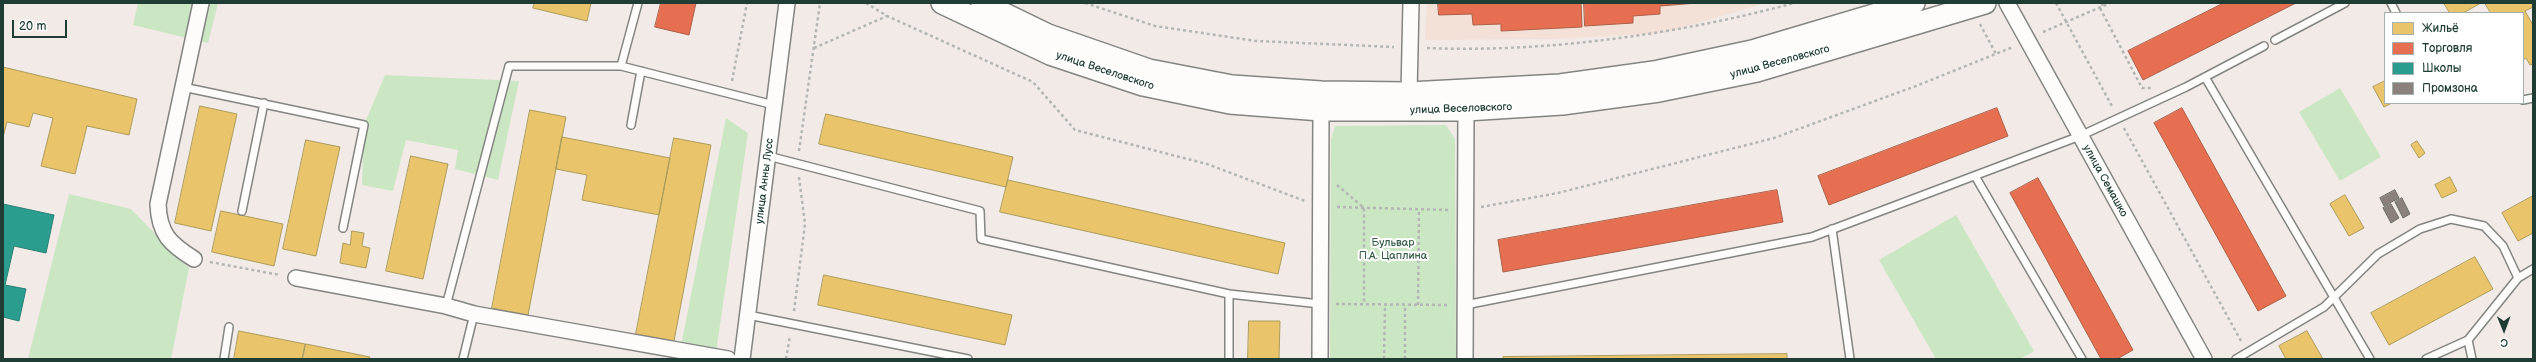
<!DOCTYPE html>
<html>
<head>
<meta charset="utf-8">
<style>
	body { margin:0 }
	#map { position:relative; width:2536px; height:362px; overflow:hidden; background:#f2eae6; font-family:"Balsamiq Sans",sans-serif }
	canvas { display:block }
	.frame { position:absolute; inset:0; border:4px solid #1f3d34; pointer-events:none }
	.legend { position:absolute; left:2384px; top:12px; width:140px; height:92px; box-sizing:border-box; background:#fff; border:1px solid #a5b1ae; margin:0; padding:5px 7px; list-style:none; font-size:12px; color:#1f3d34 }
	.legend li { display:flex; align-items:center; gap:8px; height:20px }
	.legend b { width:20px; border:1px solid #a5b1ae }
	.north { position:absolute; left:2484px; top:310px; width:40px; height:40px; -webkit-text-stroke:3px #fff; paint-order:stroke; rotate:179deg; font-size:11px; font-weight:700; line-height:16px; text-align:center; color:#1f3d34 }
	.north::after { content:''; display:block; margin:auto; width:14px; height:18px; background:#1f3d34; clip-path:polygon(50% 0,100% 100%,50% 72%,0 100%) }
	.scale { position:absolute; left:12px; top:20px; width:55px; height:18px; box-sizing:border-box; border:2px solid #1f3d34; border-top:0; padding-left:5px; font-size:12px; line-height:14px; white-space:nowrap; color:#1f3d34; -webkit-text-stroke:3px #fff; paint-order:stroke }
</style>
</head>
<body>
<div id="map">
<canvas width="2536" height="362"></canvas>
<div class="frame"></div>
<ul class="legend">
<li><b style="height:11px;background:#e9c46a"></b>Жильё</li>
<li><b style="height:11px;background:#e76f51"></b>Торговля</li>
<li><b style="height:11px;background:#2a9d8f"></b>Школы</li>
<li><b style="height:11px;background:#8a817c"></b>Промзона</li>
</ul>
<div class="north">С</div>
<div class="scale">20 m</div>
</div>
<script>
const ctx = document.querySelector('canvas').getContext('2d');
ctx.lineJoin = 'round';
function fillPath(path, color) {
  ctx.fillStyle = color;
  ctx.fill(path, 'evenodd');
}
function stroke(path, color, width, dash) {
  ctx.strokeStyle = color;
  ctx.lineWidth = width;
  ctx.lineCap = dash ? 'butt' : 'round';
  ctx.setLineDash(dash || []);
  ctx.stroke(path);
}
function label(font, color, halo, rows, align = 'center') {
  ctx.font = font + ' "Balsamiq Sans",sans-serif';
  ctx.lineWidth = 4;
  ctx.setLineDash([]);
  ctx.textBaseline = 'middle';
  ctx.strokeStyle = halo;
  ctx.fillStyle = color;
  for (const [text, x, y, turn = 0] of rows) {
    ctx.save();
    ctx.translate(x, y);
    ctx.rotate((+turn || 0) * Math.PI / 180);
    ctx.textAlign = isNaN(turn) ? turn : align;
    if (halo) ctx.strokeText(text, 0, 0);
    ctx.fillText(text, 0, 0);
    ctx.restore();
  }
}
fillPath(new Path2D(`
	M1427 3H1766L1663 33 1557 39 1425 40Z`), '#f3e0d7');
fillPath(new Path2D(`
	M138 3H218L208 43 133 25Z
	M385 75 519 81 498 180 455 169 458 150 406 140 393 191 362 185 364 125Z
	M2340 88 2381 157 2340 181 2299 112Z
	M726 118 748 133 715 359 679 356Z
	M1446 125 1455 139 1456 359H1330L1331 139 1335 126Z
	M69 194 131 209 189 268 171 359H28Z
	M1956 215 2034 351 2020 359H1936L1879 260Z`), '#cbe6c3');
const homes = new Path2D(`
	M535 3H591L587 21 533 8Z
	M2444 3H2481L2463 13H2450Z
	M2485 3H2533V7L2525 11 2533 25V64L2530 65 2526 58 2523 60V13H2491Z
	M3 67 137 99 129 135 87 126 75 174 41 166 53 118 33 113 29 127 7 122 3 137Z
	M2385 81V103H2392L2384 107 2373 87Z
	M200 106 237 114 211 231 175 223Z
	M530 110 566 117 528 315 492 308Z
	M826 114 1013 157 1006 187 819 144Z
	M562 137 670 158 659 215 582 200 587 175 556 169Z
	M674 138 711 145 674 341 636 334Z
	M306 140 340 147 316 256 283 249Z
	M2417 141 2425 153 2419 158 2411 145Z
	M411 156 448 164 423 279 386 271Z
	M2450 177 2457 191 2442 198 2435 185Z
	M1008 180 1285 243 1278 274 1000 212Z
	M2345 195 2364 228 2349 236 2330 204Z
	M2533 196V233L2518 241 2502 213Z
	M221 211 283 224 274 266 212 252Z
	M352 231 364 233 362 246 370 248 366 268 340 263 343 243 350 245Z
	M2475 257 2493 289 2389 345 2371 313Z
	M824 275 1012 315 1005 345 818 305Z
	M1249 321H1280L1279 359H1248Z
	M239 331 305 344 302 359H234Z
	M2307 331 2323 359H2286L2279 346Z
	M306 344 370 357 369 359H303Z
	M1787 354V359H1503V357Z`);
fillPath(homes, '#e9c46a');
stroke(homes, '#ac9c5a', 1);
const shops = new Path2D(`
	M661 3H696L689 35 655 27Z
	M1438 3H1581L1582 27 1501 31V24L1473 25 1472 14 1439 15Z
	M1584 3H1697L1660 6V14L1633 16V23L1585 26Z
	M2224 3H2296L2143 80 2128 51Z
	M1997 108 2008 136 1829 205 1818 176Z
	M2182 108 2286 296 2258 311 2154 123Z
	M2038 178 2133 350 2117 359H2101L2010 193Z
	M1777 190 1783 222 1503 272 1498 240Z`);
fillPath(shops, '#e76f51');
stroke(shops, '#ab6048', 1);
const schools = new Path2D(`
	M3 204 54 215 46 253 14 246 5 285 26 289 19 321 3 317Z`);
fillPath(schools, '#2a9d8f');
stroke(schools, '#278074', 1);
const industry = new Path2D(`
	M2395 190 2399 198 2384 206 2380 198Z
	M2402 198 2410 214 2403 218 2395 202Z
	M2391 204 2399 218 2391 223 2383 208Z`);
fillPath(industry, '#8a817c');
stroke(industry, '#6a6d66', 1);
const lane = new Path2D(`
	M638 3 621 66 774 105
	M2391 3 2396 13
	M2275 40 2345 3
	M2205 77 2370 359
	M183 87 364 125 343 228
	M2523 100 2533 98
	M631 125 641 71
	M768 156 980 211 981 239 1229 294 1320 304
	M1975 176 2082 359
	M242 211 264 103
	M1832 229 1850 359
	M1465 305 1812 237 2080 136 2186 87 2264 46
	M446 306 509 66H621
	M748 315 968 359
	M224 359 229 327
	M463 359 474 314
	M1229 359V294
	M2236 359 2324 307 2378 254 2420 229 2451 219 2484 226 2503 246 2518 278 2533 269
	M2426 359 2468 340
	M2472 359 2468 340 2518 278`);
const street = new Path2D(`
	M2007 3 2204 359
	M1409 93 1411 3
	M194 259C170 244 159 234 158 204L201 3
	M296 278 446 306 474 314 728 359
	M742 359 787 3
	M1320 359 1321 110
	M1465 359 1466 110`);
const secondary = new Path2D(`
	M942 3 1050 54 1143 85 1230 103 1321 110H1466L1562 104 1659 91 1757 71 1985 3
	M982 3 1048 35 1149 70 1232 86 1321 92 1409 93 1560 85 1654 72 1752 51 1914 3`);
stroke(lane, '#838582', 10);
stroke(street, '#838582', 18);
stroke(secondary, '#838582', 24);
stroke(new Path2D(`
	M866 3 887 16 1033 82 1075 130 1207 164 1305 201
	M1085 3 1155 26 1256 41 1394 47
	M2056 3 2113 108
	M2103 3 2100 8 2142 88H2151
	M1980 24 1996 54
	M2043 32 2110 3
	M814 48 887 16
	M1427 48C1544 53 1681 34 1794 3
	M732 81 747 3
	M2124 128 2241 341
	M799 151 820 3
	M1337 185 1364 208V304
	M1337 207 1450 210
	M1481 207 1558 193 1774 138 1916 86 2013 47
	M210 262 280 275
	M1336 304 1449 305
	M1418 305 1419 209
	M794 311 805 224 799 177
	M786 359 790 336
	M1384 359 1385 305
	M1405 359V305`), '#b4b6b5', 2.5, [3, 3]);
stroke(lane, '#fdfcfb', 7);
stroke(street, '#fdfcfb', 15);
stroke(secondary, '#fdfcfb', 21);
label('11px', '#1f3d34', '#fff', [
	["улица Веселовского",1780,62,-15],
	["улица Веселовского",1105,71,18],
	["улица Веселовского",1461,109,-2],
	["улица Анны Лусс",765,181,-83],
	["улица Семашко",2105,181,61]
]);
label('11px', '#3b5e4b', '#fff', [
	["Бульвар",1393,243],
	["П.А. Цаплина",1393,256]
]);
</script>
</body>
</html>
